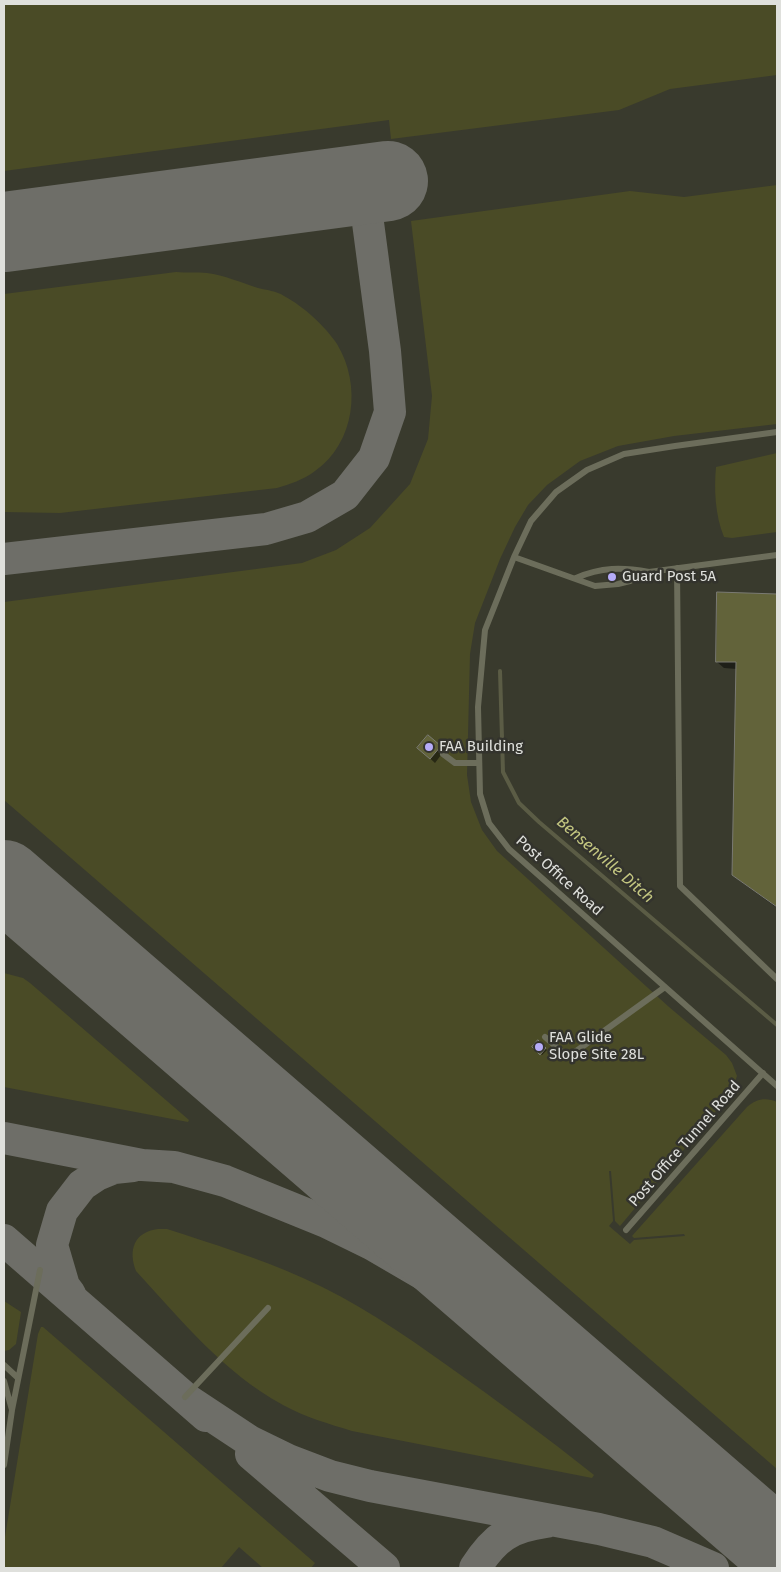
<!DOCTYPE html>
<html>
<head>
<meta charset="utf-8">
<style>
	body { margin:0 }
	#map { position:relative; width:781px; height:1572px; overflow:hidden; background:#33332d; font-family:"Fira Sans",sans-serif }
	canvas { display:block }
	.frame { position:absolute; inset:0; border:5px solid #dfe0dc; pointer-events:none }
</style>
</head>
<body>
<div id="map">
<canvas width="781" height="1572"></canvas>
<div class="frame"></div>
</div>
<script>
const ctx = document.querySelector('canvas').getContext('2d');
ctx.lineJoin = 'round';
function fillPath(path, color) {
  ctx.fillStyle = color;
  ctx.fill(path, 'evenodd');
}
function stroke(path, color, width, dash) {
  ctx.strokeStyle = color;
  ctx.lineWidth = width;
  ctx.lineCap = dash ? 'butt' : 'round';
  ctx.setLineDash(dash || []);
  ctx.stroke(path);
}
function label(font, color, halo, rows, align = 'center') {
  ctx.font = font + ' "Fira Sans",sans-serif';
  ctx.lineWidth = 5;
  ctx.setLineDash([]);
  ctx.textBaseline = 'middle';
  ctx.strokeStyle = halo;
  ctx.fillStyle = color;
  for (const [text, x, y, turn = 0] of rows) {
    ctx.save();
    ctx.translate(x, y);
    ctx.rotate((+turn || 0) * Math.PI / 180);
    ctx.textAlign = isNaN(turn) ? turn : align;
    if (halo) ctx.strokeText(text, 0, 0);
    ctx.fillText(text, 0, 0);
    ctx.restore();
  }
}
fillPath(new Path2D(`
	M4 4H777V1568H4Z`), '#393a2d');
fillPath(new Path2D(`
	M4 4H777V75L670 89 619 110 391 139 389 120 4 171Z
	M777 185V424L674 436 618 446 580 461 547 485 528 505 515 527 500 559 475 623 470 654 467 775 471 802 482 830 497 851 669 1007 726 1055 732 1063 737 1076 731 1093 620 1226 615 1221 611 1171H609L613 1221 609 1226 630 1244 634 1240 685 1236 684 1234 634 1238 632 1236 747 1107C756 1099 766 1097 777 1102V1469L4 800V602L302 563 336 550 370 528 410 484 428 439 432 396 411 221 630 191 684 197Z
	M176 272C186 273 197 272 207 273 224 275 242 283 258 288 266 290 277 291 284 296 303 306 325 326 337 344 362 385 355 443 315 471 303 480 290 484 277 488L60 513 4 512V294Z
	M777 453V532L732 538 724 537C715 515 714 489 716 467Z
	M4 973 23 978 30 983 189 1120 188 1122 4 1087Z
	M158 1229H167C213 1244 259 1258 303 1278 355 1301 402 1333 448 1366 498 1401 546 1437 594 1475L592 1478 352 1431C329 1424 305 1417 283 1405 224 1373 181 1320 136 1271 128 1250 134 1232 158 1229Z
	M4 1301 21 1312 16 1344 9 1350 4 1351Z
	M41 1327H43L315 1563 311 1568H263L239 1547 221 1568H4V1543L38 1334Z`), '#4a4b26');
fillPath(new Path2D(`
	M718 594 777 595V908L740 881 733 874 737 669 724 668 717 662Z
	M440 747 444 751 435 763 423 752Z
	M538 1042 547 1050 542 1055 533 1047Z`), '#0007');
stroke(new Path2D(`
	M500 671 503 772 519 803 539 822 777 1025`), '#5b5c45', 4);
stroke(new Path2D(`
	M4 559 266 529 307 517 345 495 374 458 390 412 385 351 363 185
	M4 914 17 912 57 925
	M4 1138 142 1165 174 1167 225 1181 326 1222 373 1245 445 1287 581 1379
	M4 1240 206 1416
	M70 1294 64 1286 52 1245 62 1211 82 1185 97 1175 114 1168 133 1166
	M189 1401 251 1442 288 1460 330 1476 370 1486 599 1529 653 1542 713 1568
	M251 1454 384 1568
	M475 1568C495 1537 510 1527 546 1522`), '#6e6e68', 32);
stroke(new Path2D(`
	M4 232 388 181
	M4 880 777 1548`), '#6e6e68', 80);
const building = new Path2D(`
	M717 592 777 594V907L732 875 736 662H716Z
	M428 735 441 746 430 759 417 748Z
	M538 1040 546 1048 540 1055 532 1047Z`);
fillPath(building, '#62633a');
stroke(building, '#7a7a73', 1);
stroke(new Path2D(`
	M777 432 675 446 624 454 587 470 556 492 531 521 514 557 485 630 478 707 480 794 489 823 509 849 777 1086
	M514 557 595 586 618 584 630 581 649 572
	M677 568 680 886 777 979
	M576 578C601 567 622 567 649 572L777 555
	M443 754 455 763H478
	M545 1037 568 1057 665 987
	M626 1230 763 1073
	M4 1365 18 1378
	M4 1381 12 1410 4 1465
	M185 1397 268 1308
	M12 1410 40 1270`), '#6c6d5b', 6);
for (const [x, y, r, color] of [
	[612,577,5,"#b6acf8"],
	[429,747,5,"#b6acf8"],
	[539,1047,5,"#b6acf8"]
]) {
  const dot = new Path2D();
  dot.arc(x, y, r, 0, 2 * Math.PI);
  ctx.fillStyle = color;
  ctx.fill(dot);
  stroke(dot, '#33332d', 2);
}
label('15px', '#dfe0dc', '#33332d', [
	["Guard Post 5A",622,577],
	["FAA Building",439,747],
	["FAA Glide",549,1038],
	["Slope Site 28L",549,1055]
], 'left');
label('15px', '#dfe0dc', '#33332d', [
	["Post Office Road",559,876,42],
	["Post Office Tunnel Road",685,1144,-49]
]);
label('italic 16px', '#c3c680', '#33332d', [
	["Bensenville Ditch",605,860,41]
]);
</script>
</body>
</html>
